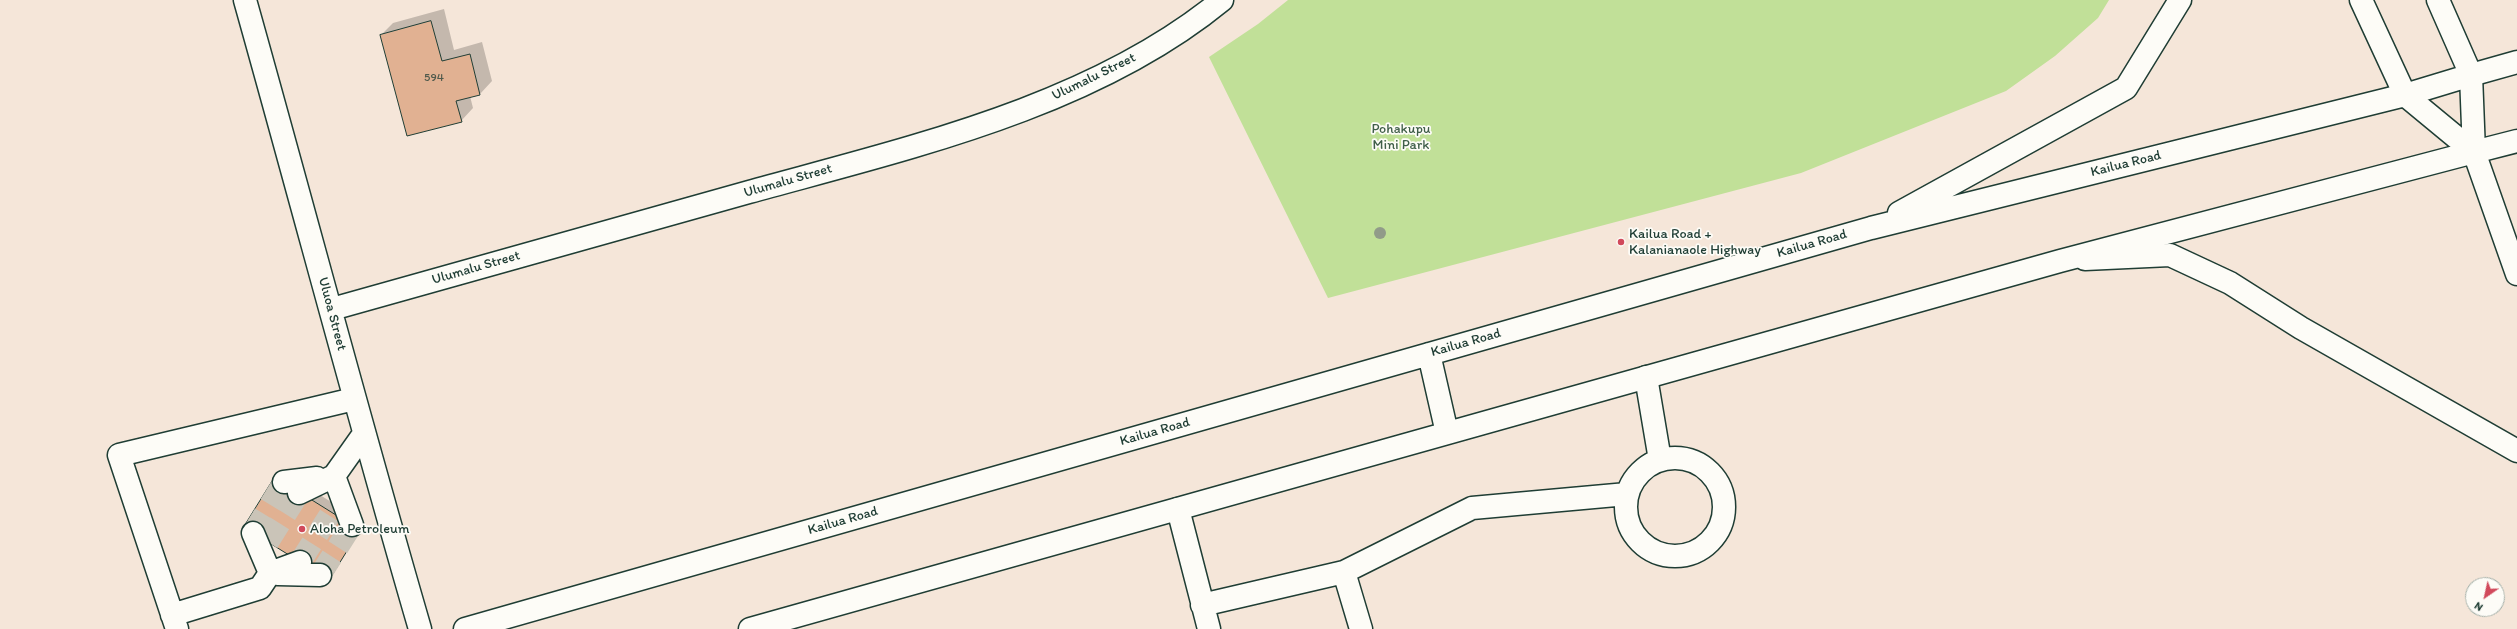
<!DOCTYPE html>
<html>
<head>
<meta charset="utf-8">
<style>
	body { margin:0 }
	#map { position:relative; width:2517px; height:629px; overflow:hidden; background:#f5e6d9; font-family:Itim,sans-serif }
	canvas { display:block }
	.north { position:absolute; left:2465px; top:577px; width:40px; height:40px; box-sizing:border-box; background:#fdfcf7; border:1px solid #a4b0a9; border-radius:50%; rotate:214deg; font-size:11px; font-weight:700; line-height:16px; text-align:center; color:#1f3d34 }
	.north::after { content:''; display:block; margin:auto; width:14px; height:18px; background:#d1495b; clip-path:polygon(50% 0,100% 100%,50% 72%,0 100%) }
</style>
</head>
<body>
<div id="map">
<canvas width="2517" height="629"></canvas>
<div class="north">N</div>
</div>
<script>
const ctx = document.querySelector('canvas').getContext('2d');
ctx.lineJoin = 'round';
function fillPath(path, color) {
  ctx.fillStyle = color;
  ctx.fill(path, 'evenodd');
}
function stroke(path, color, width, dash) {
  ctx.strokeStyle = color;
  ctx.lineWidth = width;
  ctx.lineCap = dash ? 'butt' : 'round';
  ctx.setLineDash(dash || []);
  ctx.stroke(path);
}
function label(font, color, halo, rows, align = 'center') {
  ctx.font = font + ' Itim,sans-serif';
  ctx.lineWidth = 3.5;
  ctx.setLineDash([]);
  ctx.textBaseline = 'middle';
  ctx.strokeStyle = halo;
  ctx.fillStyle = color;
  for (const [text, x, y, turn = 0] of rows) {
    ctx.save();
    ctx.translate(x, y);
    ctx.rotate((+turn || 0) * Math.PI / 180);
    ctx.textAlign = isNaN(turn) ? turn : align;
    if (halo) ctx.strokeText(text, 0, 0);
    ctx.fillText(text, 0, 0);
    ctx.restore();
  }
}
fillPath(new Path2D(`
	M1288 0H2109L2098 18 2055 56 2006 91 1801 173 1328 298 1209 57 1258 24Z`), '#c1e098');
fillPath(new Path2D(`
	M444 9 454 50 482 42 492 81 480 94 470 96 473 108 461 121 381 35 393 23Z
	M283 472 365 523 328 578Z`), '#0003');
const building = new Path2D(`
	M431 21 442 61 470 54 480 95 456 101 462 122 407 136 380 35Z
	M275 477 360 530 329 580 244 527Z`);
fillPath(building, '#e1b192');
stroke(building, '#1f3d34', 1);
stroke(new Path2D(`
	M253 533 284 482
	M268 542 299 493
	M300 562 331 513
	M320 575 352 525`), '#cac4b8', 22, [22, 11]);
const minor = new Path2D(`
	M245 0C304 210 359 420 420 629
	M2474 152 2517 274
	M2085 259 2170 255 2230 283 2301 328 2517 451
	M332 309C471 270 610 231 749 192 908 148 1092 107 1222 0
	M1646 377 1660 460
	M1626 507a49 49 0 1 1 98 0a49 49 0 1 1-98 0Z
	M334 476 352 525
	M284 482 317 478
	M299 493 334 476 363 435
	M1178 509 1209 629
	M253 533 270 573
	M1344 572 1472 508 1627 494
	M278 574 320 575
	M1202 605 1344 572 1361 629
	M172 615 260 588 270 573 300 562
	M177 629 119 455 354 399`);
const major = new Path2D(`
	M2361 0 2405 95 2474 152
	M2438 0 2471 75 2474 152
	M1899 213 2126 88 2180 0
	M1429 354 1447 433
	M465 629 1871 228 2405 95 2471 75
	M750 629 2060 261 2474 152`);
const highway = new Path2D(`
	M2471 75 2517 62
	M2474 152 2517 141`);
stroke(minor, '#1f3d34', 25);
stroke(major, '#1f3d34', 25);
stroke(highway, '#1f3d34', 25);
stroke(minor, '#fdfcf7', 22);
stroke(major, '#fdfcf7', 22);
stroke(highway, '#fdfcf7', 22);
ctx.fillStyle = '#919b89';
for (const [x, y] of [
	[1380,233]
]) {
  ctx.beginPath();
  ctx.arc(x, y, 6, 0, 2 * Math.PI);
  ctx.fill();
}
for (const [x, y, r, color] of [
	[1621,242,4,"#d1495b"],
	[302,529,4,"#d1495b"]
]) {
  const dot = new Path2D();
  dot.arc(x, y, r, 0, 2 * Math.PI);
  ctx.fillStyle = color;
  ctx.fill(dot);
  stroke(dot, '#fdfcf7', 1.5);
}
label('12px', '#505a4c', null, [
	["594",434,78]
]);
label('14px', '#1f3d34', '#fdfcf7', [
	["Ulumalu Street",1094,77,-26],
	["Kailua Road",2126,164,-14],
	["Ulumalu Street",788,181,-16],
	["Kailua Road",1812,244,-16],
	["Ulumalu Street",476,268,-16],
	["Uluoa Street",332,314,75],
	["Kailua Road",1466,343,-16],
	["Kailua Road",1155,432,-16],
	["Kailua Road",843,521,-16]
]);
label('14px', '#3f5e48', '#fdfcf7', [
	["Pohakupu",1401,129],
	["Mini Park",1401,145]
]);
label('14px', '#1f3d34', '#fdfcf7', [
	["Kailua Road +",1629,234],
	["Kalanianaole Highway",1629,250],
	["Aloha Petroleum",310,529]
], 'left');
</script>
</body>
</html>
